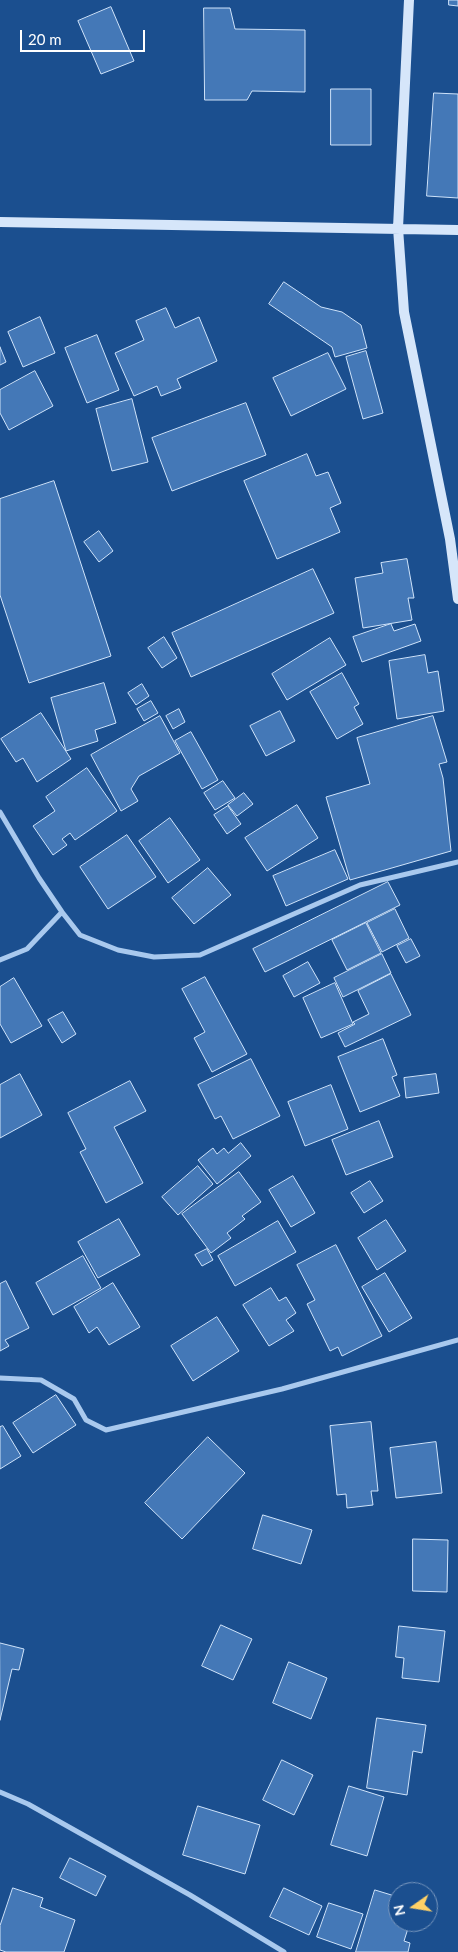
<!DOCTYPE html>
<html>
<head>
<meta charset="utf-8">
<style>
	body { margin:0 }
	#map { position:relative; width:458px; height:1952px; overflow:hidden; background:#1b4f8f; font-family:Lato,sans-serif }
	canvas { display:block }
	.north { position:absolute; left:388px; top:1882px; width:50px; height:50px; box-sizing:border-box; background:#1b4f8f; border:1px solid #7695bc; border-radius:50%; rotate:257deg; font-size:14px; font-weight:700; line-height:20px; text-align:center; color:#fff }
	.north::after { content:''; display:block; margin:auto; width:18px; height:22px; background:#ffd166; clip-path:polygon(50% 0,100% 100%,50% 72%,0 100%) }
	.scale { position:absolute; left:20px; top:30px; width:125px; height:22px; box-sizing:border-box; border:2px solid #fff; border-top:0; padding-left:6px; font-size:15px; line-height:18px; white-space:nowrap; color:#fff; -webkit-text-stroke:4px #1b4f8f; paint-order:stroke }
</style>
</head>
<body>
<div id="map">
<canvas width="458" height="1952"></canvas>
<div class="north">N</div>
<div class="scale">20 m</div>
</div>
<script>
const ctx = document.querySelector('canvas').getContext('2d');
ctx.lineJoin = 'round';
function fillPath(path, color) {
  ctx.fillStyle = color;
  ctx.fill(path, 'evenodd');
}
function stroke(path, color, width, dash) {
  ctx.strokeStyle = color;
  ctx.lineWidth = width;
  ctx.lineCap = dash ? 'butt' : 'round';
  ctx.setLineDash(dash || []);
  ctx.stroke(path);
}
const building = new Path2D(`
	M449 0H458V6L449 5Z
	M111 7 134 61 101 74 78 21Z
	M204 8H230L235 29 305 30V92L252 91 247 100H205Z
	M331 89H371V145H331Z
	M434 93 458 94V198L427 196Z
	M284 282 321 307 342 312 361 325 367 348 335 357 332 347 269 304Z
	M166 308 175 328 199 317 217 361 177 379 181 388 161 396 157 386 134 396 115 353 144 340 136 321Z
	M40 317 55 353 23 367 8 332Z
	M97 335 119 390 87 403 65 348Z
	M0 347 6 362 0 365Z
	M366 351 383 413 363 419 346 357Z
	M328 353 346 389 291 416 273 378Z
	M35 371 53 406 9 430 0 413V390Z
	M132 399 148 462 112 471 96 409Z
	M246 403 266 455 172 491 152 438Z
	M307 454 316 476 328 472 341 503 330 508 340 532 277 559 244 481Z
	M54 481 111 656 29 683 0 595V499Z
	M99 531 113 551 99 562 84 542Z
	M407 559 414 598H408L412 620 363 628 355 578 383 573 381 563Z
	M313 569 334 613 191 677 172 633Z
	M391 624 394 631 415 624 421 641 362 662 353 637Z
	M164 637 177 658 162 668 148 648Z
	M330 638 346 665 287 700 272 674Z
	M425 655 428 673 438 671 444 711 397 719 389 661Z
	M342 673 359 704 354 707 363 724 337 739 310 692Z
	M104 683 116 723 95 730 98 741 66 751 51 698Z
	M142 684 149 696 136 705 128 693Z
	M151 701 158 713 144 721 137 709Z
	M179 709 185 722 173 729 166 716Z
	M280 711 295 741 266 756 250 726Z
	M41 713 71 759 37 782 23 758 16 762 1 739Z
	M160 716 180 753 139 776 131 789 138 801 121 811 91 755Z
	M433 716 447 762 439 764 443 778 451 851 350 880 326 797 370 784 357 738Z
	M191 732 218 780 202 789 175 741Z
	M87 768 117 811 75 840 70 833 62 839 67 845 53 855 33 826 55 811 46 797Z
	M223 781 235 798 215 810 204 793Z
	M244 793 253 804 237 816 228 805Z
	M297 805 318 838 267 871 245 838Z
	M228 806 241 824 227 834 214 815Z
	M170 818 200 860 168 883 139 841Z
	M127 835 156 877 108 909 80 867Z
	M335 850 348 879 286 906 273 876Z
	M208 868 231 895 194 924 172 898Z
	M388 882 400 905 265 972 253 949Z
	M395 909 409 938 382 952 367 923Z
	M366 923 381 953 347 970 332 940Z
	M411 939 420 956 406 963 397 946Z
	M382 954 391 973 343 997 334 978Z
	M308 962 320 983 294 997 283 976Z
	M391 974 411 1015 345 1047 338 1033 355 1024 353 1022 369 1014 358 991Z
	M205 977 247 1054 212 1072 194 1038 205 1032 182 989Z
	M14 978 42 1026 11 1043 0 1024V987Z
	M335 983 353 1024 321 1038 303 998Z
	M63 1012 76 1034 62 1043 48 1020Z
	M383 1039 397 1075 392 1077 400 1096 360 1112 338 1057Z
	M251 1059 280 1116 233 1139 221 1116 215 1119 198 1085Z
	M20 1074 42 1115 0 1138V1085Z
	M436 1074 439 1093 406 1098 404 1078Z
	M130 1081 146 1111 114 1127 143 1183 106 1203 80 1152 86 1149 68 1113Z
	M331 1085 348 1129 305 1146 288 1102Z
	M379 1121 393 1157 346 1175 332 1140Z
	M241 1143 251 1156 217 1184 198 1160 213 1148 217 1154 224 1148 228 1153Z
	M198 1166 213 1184 178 1215 162 1197Z
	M239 1172 261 1202 242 1216 245 1219 227 1233 231 1238 211 1253 182 1214Z
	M293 1176 315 1213 291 1227 269 1190Z
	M370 1181 383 1201 364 1213 351 1193Z
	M119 1219 140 1255 98 1278 78 1242Z
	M386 1220 406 1251 377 1270 358 1238Z
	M278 1221 296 1252 235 1286 218 1256Z
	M336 1245 382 1336 342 1356 338 1347 330 1351 307 1304 315 1300 297 1265Z
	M207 1249 213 1260 202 1266 195 1255Z
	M83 1256 101 1288 53 1315 36 1283Z
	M385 1273 412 1318 389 1332 362 1287Z
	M6 1281 29 1328 5 1340 9 1346 0 1351V1284Z
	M113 1283 140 1327 109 1345 97 1327 89 1333 74 1307Z
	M271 1288 279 1301 286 1297 296 1313 286 1320 294 1331 269 1346 243 1305Z
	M217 1317 239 1351 193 1381 171 1346Z
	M56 1395 76 1425 33 1453 13 1423Z
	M371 1422 378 1491H371L373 1505 347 1508 346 1494 337 1495 330 1426Z
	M3 1426 21 1456 0 1469V1427Z
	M208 1437 245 1473 182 1539 145 1503Z
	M436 1442 442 1493 396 1498 390 1448Z
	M263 1515 312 1530 301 1564 253 1549Z
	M413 1539 448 1540 447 1592 413 1591Z
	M221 1625 252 1639 233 1680 202 1666Z
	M399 1626 445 1631 439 1682 402 1678 404 1658 396 1657Z
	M0 1643 24 1649 19 1670 12 1669 0 1720Z
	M289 1662 327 1678 311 1719 273 1703Z
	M377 1718 426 1725 422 1753 413 1751 407 1795 367 1788Z
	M282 1760 313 1775 294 1815 263 1800Z
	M349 1786 384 1797 367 1856 331 1845Z
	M198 1806 260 1825 245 1874 183 1855Z
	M70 1858 106 1876 96 1896 60 1878Z
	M13 1888 43 1898 40 1907 75 1920 64 1952H6L0 1950V1926Z
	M284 1888 322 1906 309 1935 270 1917Z
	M375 1890 398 1897V1922H410L404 1941 410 1943 408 1952H356Z
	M329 1903 363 1914 351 1949 317 1937Z`);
fillPath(building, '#4478b7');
stroke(building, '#cfe3fa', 1);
stroke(new Path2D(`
	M0 812 39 878 62 912 80 935 118 950 154 957 200 955 360 885 458 862
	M0 960 27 949 62 912
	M0 1378 41 1380 74 1399 86 1420 106 1430 282 1389 458 1340
	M0 1792 28 1804 190 1895 284 1952`), '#a9c9ee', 5);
stroke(new Path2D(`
	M409 0 398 228 404 312 450 539 458 599
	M0 222 458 230`), '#d6e6fa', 10);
</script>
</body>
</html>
